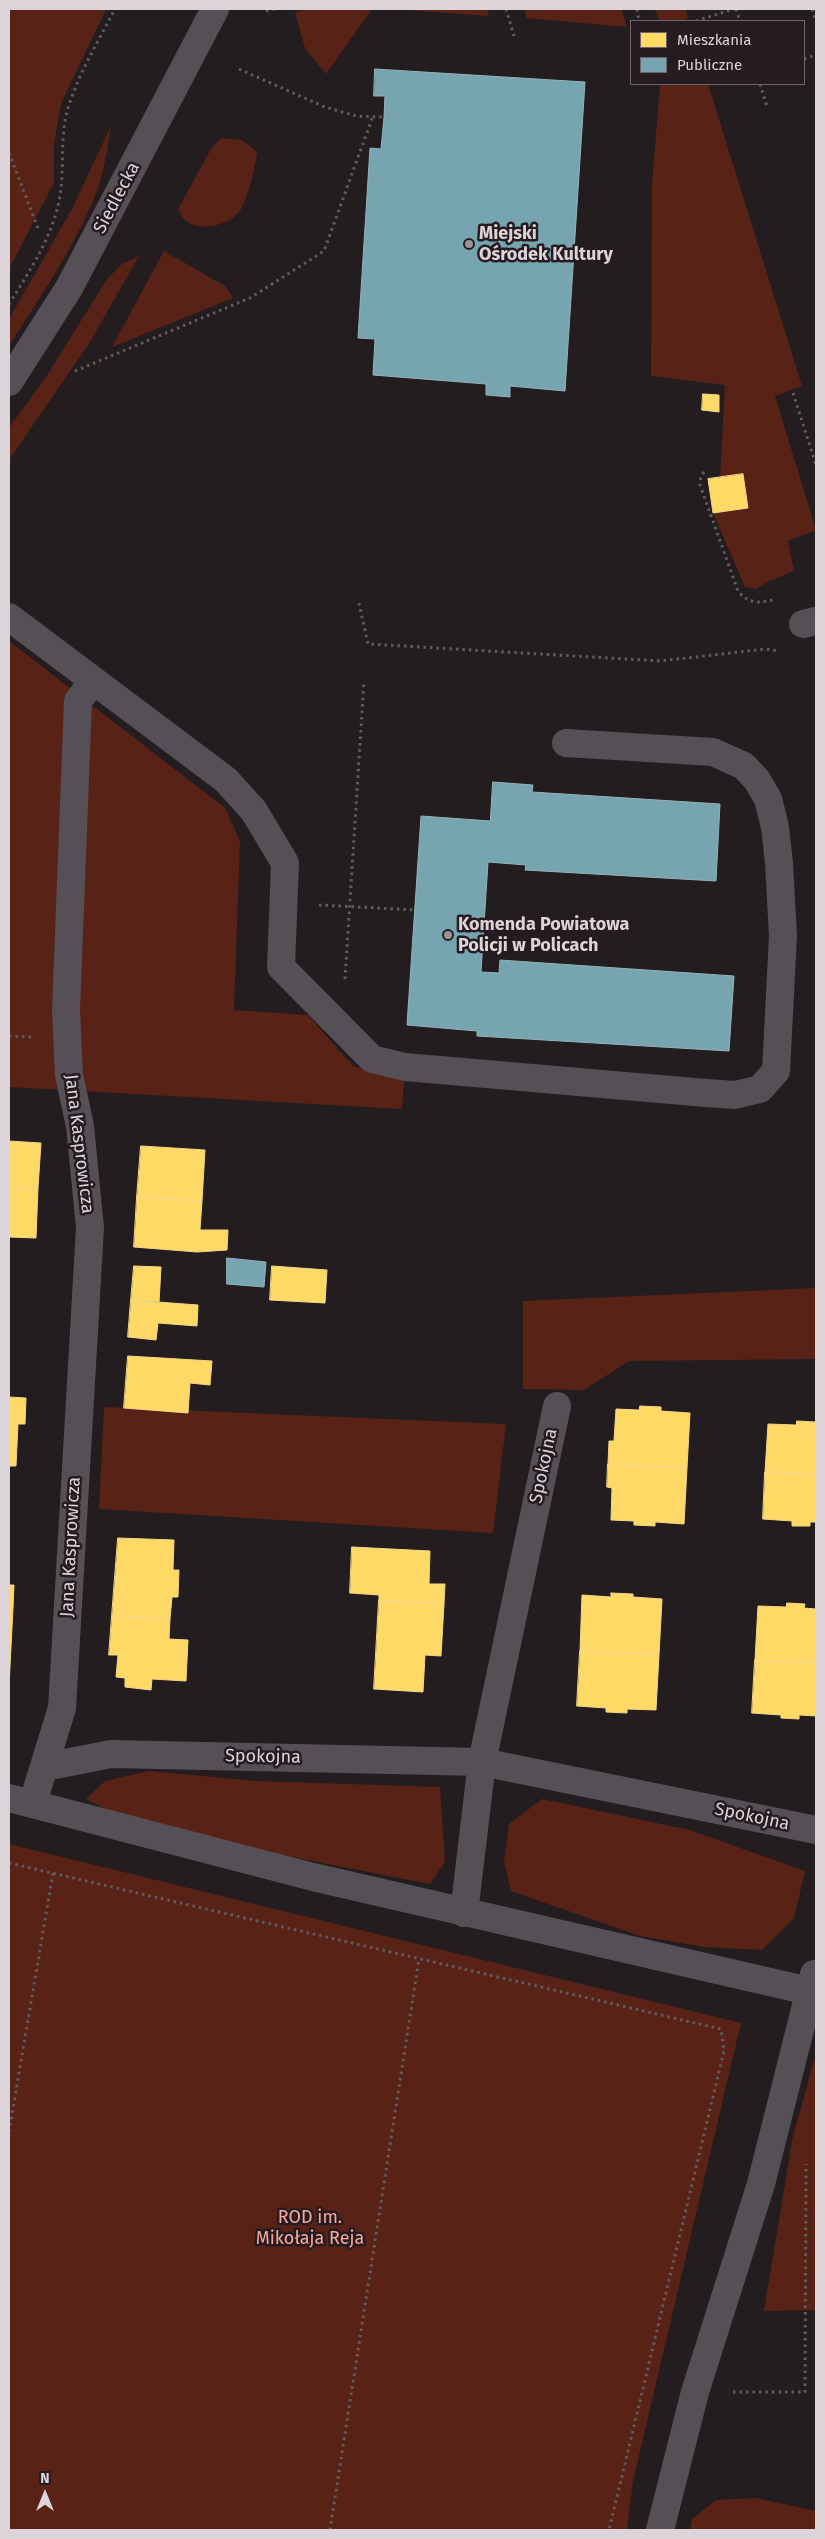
<!DOCTYPE html>
<html>
<head>
<meta charset="utf-8">
<style>
	body { margin:0 }
	#map { position:relative; width:825px; height:2539px; overflow:hidden; background:#231d20; font-family:"Fira Sans",sans-serif }
	canvas { display:block }
	.frame { position:absolute; inset:0; border:10px solid #dcd4d8; pointer-events:none }
	.legend { position:absolute; left:630px; top:20px; width:175px; height:65px; box-sizing:border-box; background:#251b21; border:1px solid #6e656a; margin:0; padding:6px 9px; list-style:none; font-size:15px; color:#dcd4d8 }
	.legend li { display:flex; align-items:center; gap:10px; height:25px }
	.legend b { width:25px; border:1px solid #6e656a }
	.north { position:absolute; left:20px; top:2469px; width:50px; height:50px; -webkit-text-stroke:4px #251b21; paint-order:stroke; rotate:0deg; font-size:14px; font-weight:700; line-height:20px; text-align:center; color:#dcd4d8 }
	.north::after { content:''; display:block; margin:auto; width:18px; height:22px; background:#dcd4d8; clip-path:polygon(50% 0,100% 100%,50% 72%,0 100%) }
</style>
</head>
<body>
<div id="map">
<canvas width="825" height="2539"></canvas>
<div class="frame"></div>
<ul class="legend">
<li><b style="height:14px;background:#ffd966"></b>Mieszkania</li>
<li><b style="height:14px;background:#76a5af"></b>Publiczne</li>
</ul>
<div class="north">N</div>
</div>
<script>
const ctx = document.querySelector('canvas').getContext('2d');
ctx.lineJoin = 'round';
function fillPath(path, color) {
  ctx.fillStyle = color;
  ctx.fill(path, 'evenodd');
}
function stroke(path, color, width, dash) {
  ctx.strokeStyle = color;
  ctx.lineWidth = width;
  ctx.lineCap = dash ? 'butt' : 'round';
  ctx.setLineDash(dash || []);
  ctx.stroke(path);
}
function label(font, color, halo, rows, align = 'center') {
  ctx.font = font + ' "Fira Sans",sans-serif';
  ctx.lineWidth = 5;
  ctx.setLineDash([]);
  ctx.textBaseline = 'middle';
  ctx.strokeStyle = halo;
  ctx.fillStyle = color;
  for (const [text, x, y, turn = 0] of rows) {
    ctx.save();
    ctx.translate(x, y);
    ctx.rotate((+turn || 0) * Math.PI / 180);
    ctx.textAlign = isNaN(turn) ? turn : align;
    if (halo) ctx.strokeText(text, 0, 0);
    ctx.fillText(text, 0, 0);
    ctx.restore();
  }
}
fillPath(new Path2D(`
	M9 9H106L61 104 54 144V183L9 269Z
	M307 9H372L326 74 305 48 295 13Z
	M394 9H487L489 16Z
	M524 9H621L627 27 527 18Z
	M655 9H685L688 18 683 21H659Z
	M660 84H708L802 386 775 396 816 530 788 541 794 571 767 582 756 589 745 587 713 513 748 508 743 475 720 478 725 385 651 376 652 184Z
	M111 126C108 142 106 159 102 175 86 231 40 297 9 346V319L72 209Z
	M221 138 242 140 257 152C256 165 247 200 240 211 229 226 197 233 184 219 181 216 180 212 178 209L211 149Z
	M164 251 225 286 233 298 112 347Z
	M139 256 90 342 9 460V428L48 374 107 279 122 264Z
	M9 641 225 808 240 841 234 1010 308 1015 353 1066 404 1081 402 1109 9 1087Z
	M816 1288V1359L629 1361 584 1390 523 1389V1301Z
	M104 1407 506 1424 493 1533 99 1509Z
	M149 1771 256 1781 440 1787 445 1862 430 1884 292 1857 122 1817 86 1799 105 1781Z
	M542 1799 690 1830 805 1871 794 1918 762 1950 704 1947 640 1936 511 1891 504 1862 509 1824Z
	M9 1844 741 2023 633 2481 627 2530H9Z
	M816 2054V2310L764 2311 793 2136Z
	M756 2498 816 2511V2530H690L692 2519 716 2500Z`), '#582217');
const homes = new Path2D(`
	M703 394 719 395V412L702 410Z
	M743 474 748 508 713 513 708 479Z
	M9 1141 41 1143 38 1188 9 1187Z
	M141 1146 205 1150 202 1201 137 1197Z
	M9 1187 38 1188 36 1238 9 1237Z
	M137 1197 202 1201 200 1230H228L227 1250 197 1252 134 1247Z
	M134 1266 161 1267 159 1303 131 1300Z
	M272 1266 327 1270 325 1303 270 1300Z
	M131 1300 198 1305 197 1326 158 1323 156 1340 128 1337Z
	M128 1356 212 1361 210 1385 190 1383 188 1413 124 1408Z
	M9 1397 26 1398 25 1424H18L16 1466H9Z
	M640 1406 661 1407V1411L690 1413 687 1468 608 1464 609 1441H614L616 1409 639 1410Z
	M797 1421 815 1422 816 1474 765 1472 768 1424 796 1425Z
	M608 1464 687 1468 684 1524 655 1522V1526L634 1525V1521L611 1520 612 1488 607 1487Z
	M765 1472 816 1474V1522H810V1526H792V1521L763 1519Z
	M118 1538 174 1540 173 1570H179L178 1597H172L170 1619 112 1616Z
	M352 1547 430 1551 429 1584H445L444 1604 379 1600V1595L350 1593Z
	M9 1585H14L13 1608H9Z
	M611 1593 633 1594V1597L662 1599 659 1655 580 1651 582 1595 611 1597Z
	M379 1600 444 1604 441 1656 425 1655 423 1692 374 1689Z
	M787 1603 805 1604 804 1608 816 1609V1663L755 1660 758 1606 786 1607Z
	M9 1608H13L9 1686Z
	M112 1616 170 1619 169 1639 188 1640 186 1681 152 1679 151 1690 125 1687V1678L116 1677 118 1655H109Z
	M580 1651 659 1655 656 1710 627 1709V1713L606 1712V1708L577 1706Z
	M755 1660 816 1663V1716L799 1715V1719L781 1718V1715L752 1713Z`);
fillPath(homes, '#ffd966');
stroke(homes, '#f4d888', 1);
const public = new Path2D(`
	M375 69 585 82 565 391 510 386V397L486 395V384L373 375 375 339 358 338 370 148 381 149 384 117 385 96H374Z
	M493 782 533 785 532 792 720 804 716 881 525 870 526 865 488 862 481 972 499 973 500 960 734 976 729 1051 477 1036V1031L407 1025 421 816 490 821Z
	M227 1258 266 1262 264 1287 227 1284Z`);
fillPath(public, '#76a5af');
stroke(public, '#95b3bb', 1);
stroke(new Path2D(`
	M506 9 514 36
	M637 9 639 21
	M736 9 740 21
	M812 9 816 22
	M266 11 275 9
	M696 21 734 9
	M804 59 816 55
	M239 69 325 107 356 116 384 117
	M760 84 767 106
	M9 153 38 228
	M9 304C31 269 57 230 61 188 64 160 60 132 69 105 80 71 99 40 115 9
	M75 371 250 298 324 251 373 116
	M793 393 816 465
	M704 472 701 476 700 485 738 591C749 605 761 603 776 599
	M359 603 368 644 660 661 766 649 779 651
	M319 905 415 910
	M345 979 364 681
	M9 1036 32 1037
	M9 1863 721 2029 724 2051 609 2530
	M9 2132 53 1873
	M733 2392H805L806 2164
	M330 2530 419 1959`), '#605c60', 3, [2.5, 4]);
stroke(new Path2D(`
	M9 382 69 288 215 9
	M9 617 226 780 254 811 285 863 281 967 372 1059 405 1067 706 1093 735 1095 760 1089 776 1071 783 936 779 863 775 827 768 799 757 780 744 766 713 752 566 743
	M803 624 816 621
	M45 1767 111 1754 482 1762 816 1830
	M9 1798 313 1877 809 1991 816 1986
	M33 1802 62 1708 90 1228 80 1126 69 1075 66 1010 78 701 93 681
	M464 1913 482 1762 557 1406
	M660 2530 695 2392 761 2184 814 1974`), '#554f56', 28);
for (const [x, y, r, color] of [
	[469,244,5,"#9b9498"],
	[448,935,5,"#9b9498"]
]) {
  const dot = new Path2D();
  dot.arc(x, y, r, 0, 2 * Math.PI);
  ctx.fillStyle = color;
  ctx.fill(dot);
  stroke(dot, '#251b21', 2);
}
label('18px', '#dcd4d8', '#251b21', [
	["Siedlecka",117,198,-62],
	["Jana Kasprowicza",79,1144,83],
	["Spokojna",544,1466,-78],
	["Jana Kasprowicza",71,1547,-87],
	["Spokojna",263,1757,1],
	["Spokojna",752,1817,12]
]);
label('bold 18px', '#dcd4d8', '#251b21', [
	["Miejski",479,234],
	["Ośrodek Kultury",479,255],
	["Komenda Powiatowa",458,925],
	["Policji w Policach",458,946]
], 'left');
label('18px', '#f8a997', '#251b21', [
	["ROD im.",310,2218],
	["Mikołaja Reja",310,2239]
]);
</script>
</body>
</html>
